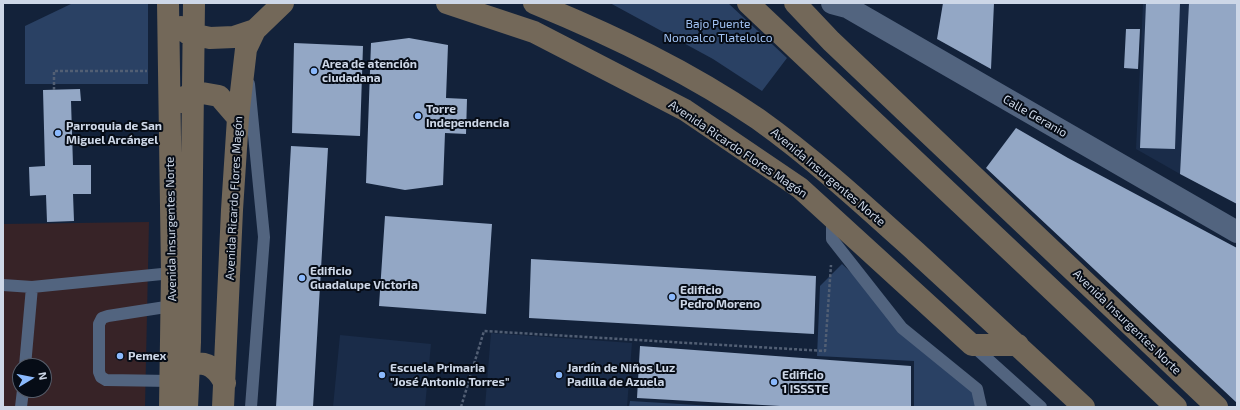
<!DOCTYPE html>
<html>
<head>
<meta charset="utf-8">
<style>
	body { margin:0 }
	#map { position:relative; width:1240px; height:410px; overflow:hidden; background:#13223a; font-family:"Exo 2",sans-serif }
	canvas { display:block }
	.frame { position:absolute; inset:0; border:4px solid #cdd7e7; pointer-events:none }
	.north { position:absolute; left:12px; top:358px; width:40px; height:40px; box-sizing:border-box; background:#060c16; border:1px solid #565d6a; border-radius:50%; rotate:80deg; font-size:11px; font-weight:700; line-height:16px; text-align:center; color:#cdd7e7 }
	.north::after { content:''; display:block; margin:auto; width:14px; height:18px; background:#8bb9fc; clip-path:polygon(50% 0,100% 100%,50% 72%,0 100%) }
</style>
</head>
<body>
<div id="map">
<canvas width="1240" height="410"></canvas>
<div class="frame"></div>
<div class="north">N</div>
</div>
<script>
const ctx = document.querySelector('canvas').getContext('2d');
ctx.lineJoin = 'round';
function fillPath(path, color) {
  ctx.fillStyle = color;
  ctx.fill(path, 'evenodd');
}
function stroke(path, color, width, dash) {
  ctx.strokeStyle = color;
  ctx.lineWidth = width;
  ctx.lineCap = dash ? 'butt' : 'round';
  ctx.setLineDash(dash || []);
  ctx.stroke(path);
}
function label(font, color, halo, rows, align = 'center') {
  ctx.font = font + ' "Exo 2",sans-serif';
  ctx.lineWidth = 4;
  ctx.setLineDash([]);
  ctx.textBaseline = 'middle';
  ctx.strokeStyle = halo;
  ctx.fillStyle = color;
  for (const [text, x, y, turn = 0] of rows) {
    ctx.save();
    ctx.translate(x, y);
    ctx.rotate((+turn || 0) * Math.PI / 180);
    ctx.textAlign = isNaN(turn) ? turn : align;
    if (halo) ctx.strokeText(text, 0, 0);
    ctx.fillText(text, 0, 0);
    ctx.restore();
  }
}
fillPath(new Path2D(`
	M149 222 145 407H3V224ZM20 366H44V390H20Z`), '#372327');
fillPath(new Path2D(`
	M1143 3H1189L1180 174 1136 149Z
	M491 333 632 343 627 407H485Z
	M340 335 431 344 425 407H333Z`), '#1a2c49');
fillPath(new Path2D(`
	M73 3H148V84H25V26Z
	M610 3H728L787 58 762 91 713 59Z
	M842 264 975 389 979 407H914V361L817 356 820 286Z
	M630 401 730 407H629Z`), '#2a4164');
fillPath(new Path2D(`
	M943 3H994L991 69 937 39Z
	M1146 3H1180L1175 149 1140 148Z
	M1189 3H1237V204L1180 174Z
	M1126 29H1140L1138 69 1124 68Z
	M409 38 448 45 446 98 467 99 466 134 445 133 443 185 405 190 366 183 371 43Z
	M294 43 363 46 360 136 292 133Z
	M80 89 81 101H71L73 165H91V194H73L74 221 47 222 46 195 30 196 29 167 45 166 43 90Z
	M1016 128 1068 158 1237 248V403L986 168Z
	M291 146 328 148 313 407H276Z
	M385 216 492 224 486 314 379 306Z
	M531 259 816 276 814 334 529 318Z
	M640 346 911 366V407H798L637 398Z`), '#93a7c5');
stroke(new Path2D(`
	M54 90V71H147
	M461 407 484 331 825 351 831 265`), '#525f74', 2.5, [3, 2]);
stroke(new Path2D(`
	M249 84 264 237 251 407
	M832 217V239L902 328 977 389 981 407
	M3 285 32 287
	M972 345 1041 407
	M25 366 32 287 172 273
	M171 381 106 380 101 377 99 372V324L102 318 108 316 172 306
	M21 407 23 390`), '#52647f', 12);
stroke(new Path2D(`
	M832 3 847 7 1237 232`), '#52647f', 22);
stroke(new Path2D(`
	M168 3 172 273 170 407
	M447 3 534 32 685 110 800 188 972 345H1018
	M534 3C612 35 688 71 758 119 814 159 865 206 916 252 972 304 1028 355 1084 407
	M748 3 1176 407
	M795 3 831 41 1217 407
	M181 27 187 33 210 38 234 37 255 30
	M180 102 184 97 202 93 219 96 238 118
	M178 373C187 362 205 360 215 370 219 373 222 379 225 383
	M187 407 190 342 194 3
	M223 407 232 210 238 118 246 49 255 30 283 3`), '#736859', 22);
for (const [x, y, r, color] of [
	[314,71,4,"#8bb9fc"],
	[418,116,4,"#8bb9fc"],
	[58,133,4,"#8bb9fc"],
	[302,278,4,"#8bb9fc"],
	[672,297,4,"#8bb9fc"],
	[120,356,4,"#8bb9fc"],
	[382,375,4,"#8bb9fc"],
	[559,375,4,"#8bb9fc"],
	[774,382,4,"#8bb9fc"]
]) {
  const dot = new Path2D();
  dot.arc(x, y, r, 0, 2 * Math.PI);
  ctx.fillStyle = color;
  ctx.fill(dot);
  stroke(dot, '#060c16', 1.5);
}
label('12px', '#a1c2f3', '#060c16', [
	["Bajo Puente",718,24],
	["Nonoalco Tlatelolco",718,38]
]);
label('bold 12px', '#cdd7e7', '#060c16', [
	["Area de atención",322,64],
	["ciudadana",322,78],
	["Torre",426,109],
	["Independencia",426,123],
	["Parroquia de San",66,126],
	["Miguel Arcángel",66,140],
	["Edificio",310,271],
	["Guadalupe Victoria",310,285],
	["Edificio",680,290],
	["Pedro Moreno",680,304],
	["Pemex",128,356],
	["Escuela Primaria",390,368],
	["\"José Antonio Torres\"",390,382],
	["Jardín de Niños Luz",567,368],
	["Padilla de Azuela",567,382],
	["Edificio",782,375],
	["1 ISSSTE",782,389]
], 'left');
label('12px', '#cdd7e7', '#060c16', [
	["Calle Geranio",1035,116,30],
	["Avenida Ricardo Flores Magón",738,149,34],
	["Avenida Insurgentes Norte",828,177,40],
	["Avenida Ricardo Flores Magón",234,198,-87],
	["Avenida Insurgentes Norte",171,229,-91],
	["Avenida Insurgentes Norte",1127,322,44]
]);
</script>
</body>
</html>
